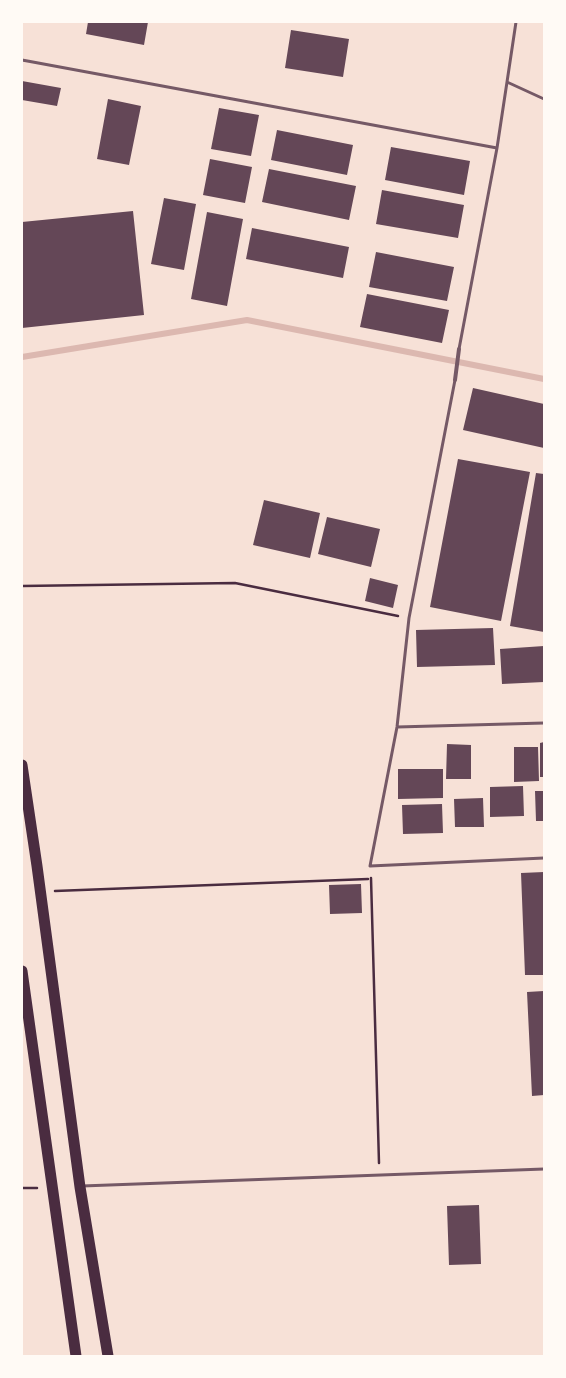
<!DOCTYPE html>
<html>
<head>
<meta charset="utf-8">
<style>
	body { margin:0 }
	#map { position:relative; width:566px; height:1378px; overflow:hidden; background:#f7e1d7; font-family:Inter,sans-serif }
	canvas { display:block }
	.frame { position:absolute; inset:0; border:23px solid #fffaf5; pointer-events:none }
</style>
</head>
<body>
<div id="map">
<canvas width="566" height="1378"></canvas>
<div class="frame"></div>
</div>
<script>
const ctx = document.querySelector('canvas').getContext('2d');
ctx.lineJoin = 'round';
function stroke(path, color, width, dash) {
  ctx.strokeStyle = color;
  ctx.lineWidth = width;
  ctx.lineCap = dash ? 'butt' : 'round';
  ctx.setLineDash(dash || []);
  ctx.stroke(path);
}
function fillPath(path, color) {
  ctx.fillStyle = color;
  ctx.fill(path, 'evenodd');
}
stroke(new Path2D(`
	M22 357 247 320 544 379`), '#dcb8b0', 6);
fillPath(new Path2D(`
	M88 22H148L144 45 86 34Z
	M291 30 349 39 343 77 285 68Z
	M22 81 61 88 57 106 22 100Z
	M108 99 141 106 129 165 97 159Z
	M219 108 259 115 251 156 211 149Z
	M277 130 353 145 347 175 271 160Z
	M391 147 470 161 464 195 385 180Z
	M210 159 252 167 245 203 203 195Z
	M269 169 356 186 349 220 262 202Z
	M382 190 464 205 458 238 376 224Z
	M164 198 196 204 184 270 151 264Z
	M133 211 144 315 22 328V222Z
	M207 212 243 219 227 306 191 299Z
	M252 228 349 247 343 278 246 259Z
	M376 252 454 267 447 301 369 287Z
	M367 294 449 310 442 343 360 327Z
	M473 388 544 404V448L463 430Z
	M458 459 530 472 501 621 430 607Z
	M536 473 544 474V632L510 626Z
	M264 500 320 513 310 558 253 545Z
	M327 517 380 529 371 567 318 554Z
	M370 578 398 585 393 608 365 601Z
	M493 628 495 665 417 667 416 630Z
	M544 646V682L502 684 500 649Z
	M544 742V777H540V743Z
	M447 744 471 745V779H446Z
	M514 747H538L539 781 514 782Z
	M398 769H443V798L398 799Z
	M523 786 524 816 490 817V787Z
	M535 791H544V821H536Z
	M483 798 484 827H455L454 799Z
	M442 804 443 833 403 834 402 805Z
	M544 872V975H525L521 873Z
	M361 884 362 913 330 914 329 885Z
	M544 991V1095L532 1096 527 992Z
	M479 1205 481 1264 449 1265 447 1206Z`), '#644757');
stroke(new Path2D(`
	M22 586 235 583 398 616
	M371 878 379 1163
	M55 891 368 879
	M22 1188H37`), '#4a2c40', 2.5);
stroke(new Path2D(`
	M516 22 507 82 544 99
	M22 60 497 148 507 82
	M459 349 497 148
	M455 380 409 618 397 727 370 866 544 858
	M397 727 544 723
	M82 1186 544 1169`), '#755966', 3);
stroke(new Path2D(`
	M455 380 459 349`), '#755966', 4);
stroke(new Path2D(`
	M22 765 37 866 80 1187 108 1356
	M22 971 76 1356`), '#4a2c40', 11);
</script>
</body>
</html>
